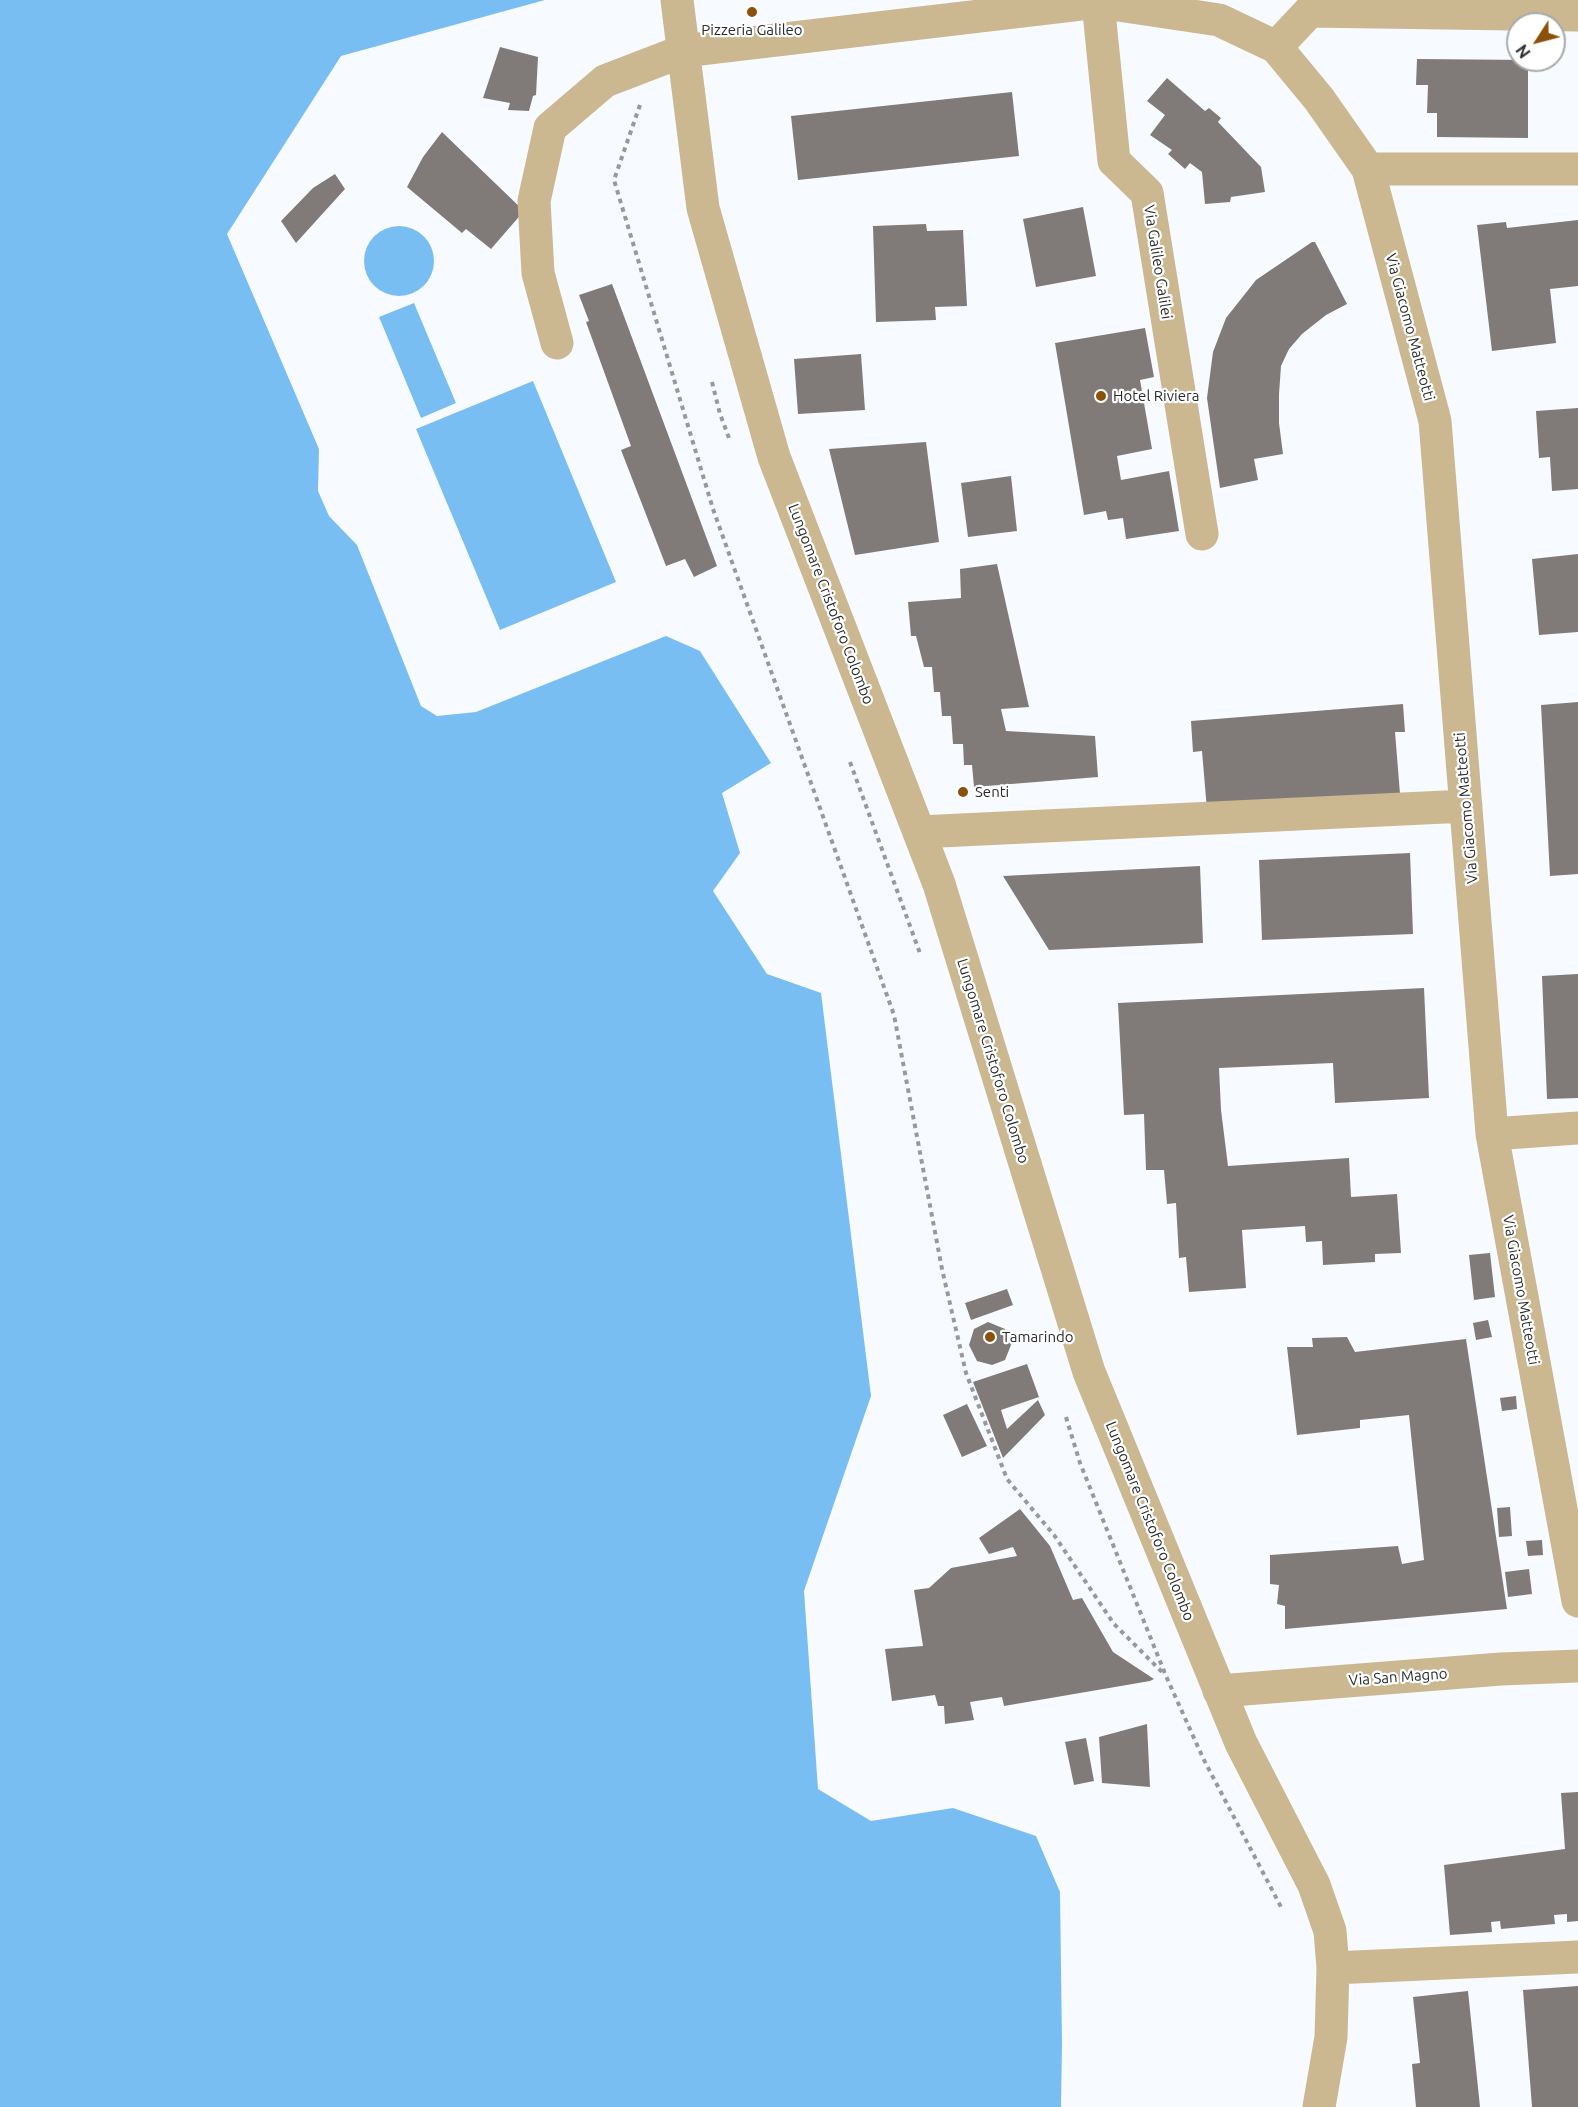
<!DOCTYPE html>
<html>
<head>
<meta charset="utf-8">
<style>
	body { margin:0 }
	#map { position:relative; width:1578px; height:2107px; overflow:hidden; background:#f7fbff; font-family:Ubuntu,sans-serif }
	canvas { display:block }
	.north { position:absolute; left:1506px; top:12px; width:60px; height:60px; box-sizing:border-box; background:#fff; border:2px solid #a9aaab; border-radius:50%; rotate:234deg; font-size:16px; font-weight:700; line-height:24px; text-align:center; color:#292b2c }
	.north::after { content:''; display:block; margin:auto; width:21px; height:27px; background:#8b510a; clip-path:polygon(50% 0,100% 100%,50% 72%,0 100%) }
</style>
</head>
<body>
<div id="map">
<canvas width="1578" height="2107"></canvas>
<div class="north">N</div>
</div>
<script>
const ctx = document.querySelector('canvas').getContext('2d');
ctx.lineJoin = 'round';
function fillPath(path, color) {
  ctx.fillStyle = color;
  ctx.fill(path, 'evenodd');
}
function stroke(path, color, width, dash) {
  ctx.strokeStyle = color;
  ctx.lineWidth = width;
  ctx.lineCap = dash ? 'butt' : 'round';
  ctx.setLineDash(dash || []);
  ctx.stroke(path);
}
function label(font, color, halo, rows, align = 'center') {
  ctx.font = font + ' Ubuntu,sans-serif';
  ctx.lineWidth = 4.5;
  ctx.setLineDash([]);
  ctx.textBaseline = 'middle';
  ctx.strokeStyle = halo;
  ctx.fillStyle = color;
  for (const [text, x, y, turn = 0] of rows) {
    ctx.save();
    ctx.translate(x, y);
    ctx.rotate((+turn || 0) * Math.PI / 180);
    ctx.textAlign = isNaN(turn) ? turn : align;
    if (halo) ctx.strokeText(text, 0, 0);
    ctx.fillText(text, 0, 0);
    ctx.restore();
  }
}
fillPath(new Path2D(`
	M0 0H545L341 56 227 234 319 449 318 491 329 516 357 545 421 706 437 716 476 712 666 636 700 651 771 763 722 793 740 853 713 891 767 974 821 993 871 1396 804 1591 818 1789 871 1821 953 1808 1036 1836 1060 1892 1062 2043 1061 2107H0Z
	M364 261a35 35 0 1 1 70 0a35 35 0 1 1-70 0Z
	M414 303 456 403 421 418 379 317Z
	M533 381 616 582 500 630 416 429Z`), '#79bef3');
fillPath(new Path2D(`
	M500 47 538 57 536 95 533 96 529 111 508 110 510 103 483 98Z
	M1417 59 1528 60V138L1437 137V113H1427L1428 85H1416Z
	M1167 78 1205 111 1209 108 1221 118 1218 122 1261 167 1265 192 1231 197 1230 202 1205 204 1202 172 1190 163 1185 169 1168 154 1172 150 1150 135 1165 115 1147 101Z
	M1012 92 1019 156 798 180 791 116Z
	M442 132 524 211 491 249 466 229 462 233 407 187 423 157Z
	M335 174 345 189 296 243 281 221 313 188Z
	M1083 207 1096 276 1036 287 1023 219Z
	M1578 220V286L1550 289 1556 343 1492 351 1477 225 1506 222 1507 228Z
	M926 224 927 231 963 230 967 306 935 307 936 320 876 322 873 226Z
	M1312 242H1315L1347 304 1326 315 1302 334 1289 349 1281 366 1279 394V423L1283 454 1254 459 1258 480 1220 488 1207 398 1213 352 1226 318 1256 280Z
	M612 284 717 566 694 577 685 559 666 566 621 450 631 446 586 322 589 321 579 295Z
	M1145 328 1154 377 1140 380 1152 449 1117 456 1121 480 1169 471 1179 531 1126 539 1123 518 1108 520 1106 511 1084 515 1055 343Z
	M861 354 865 410 798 414 794 359Z
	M1578 408V489L1552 491 1550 457 1539 458 1536 411Z
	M926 442 939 542 855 555 829 449Z
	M1011 476 1017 531 968 537 961 483Z
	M1578 554V632L1539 635 1532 559Z
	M997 564 1029 707 1001 709 1006 731 1095 736 1098 777 974 787 972 765H964L963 744H953L951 716H942L940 692H934L932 667H924L916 636H911L908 602 961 598 960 569Z
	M1578 702V874L1550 876 1541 705Z
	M1403 704 1405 732H1395L1400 794 1207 810 1202 751 1193 752 1191 721Z
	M1410 853 1413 934 1262 940 1259 860Z
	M1200 866 1203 943 1049 950 1003 876Z
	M1578 974V1098L1547 1099 1542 976Z
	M1424 988 1429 1098 1335 1103 1333 1063 1219 1068 1221 1110 1228 1166 1349 1158 1351 1197 1397 1194 1401 1253 1375 1254V1262L1323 1265 1322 1241 1306 1242 1305 1226 1242 1230 1246 1288 1189 1292 1186 1257 1179 1258 1176 1203 1167 1204 1164 1170H1146L1144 1114 1124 1115 1118 1003Z
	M1490 1253 1495 1297 1474 1300 1469 1255Z
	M1007 1289 1013 1305 971 1320 965 1303Z
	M1488 1320 1492 1337 1476 1340 1473 1323Z
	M988 1322 1005 1329 1011 1345 1005 1360 992 1365 977 1361 969 1345 974 1329Z
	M1347 1337 1355 1352 1466 1339 1507 1609 1285 1629V1606L1277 1604 1279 1585 1270 1584V1555L1398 1546 1402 1564 1424 1560 1409 1415 1360 1420V1428L1297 1435 1287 1347H1313L1312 1338Z
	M1027 1364 1039 1397 1001 1410 1007 1429 1038 1400 1045 1415 1003 1458 973 1382Z
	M1516 1396 1517 1409 1502 1411 1500 1398Z
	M967 1404 987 1446 962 1457 943 1415Z
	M1510 1507 1512 1536 1499 1537 1497 1508Z
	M1020 1509 1050 1546 1073 1600 1082 1598 1113 1652 1154 1679 1150 1681 1004 1706 1002 1697 970 1702 974 1720 945 1724 944 1706H938L935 1695 892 1701 885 1649 923 1646 914 1590 929 1588 951 1568 1017 1556 1013 1547 989 1554 979 1538Z
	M1542 1540 1543 1555 1528 1556 1526 1541Z
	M1529 1569 1532 1594 1508 1597 1505 1572Z
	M1147 1724 1150 1787 1102 1783 1099 1737Z
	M1086 1738 1094 1781 1074 1785 1065 1742Z
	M1578 1792V1921L1567 1922V1914L1554 1915 1555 1924 1501 1929 1500 1921 1491 1922 1492 1932 1450 1935 1444 1865 1565 1849 1561 1793Z
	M1578 1986V2107H1532L1523 1990Z
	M1468 1991 1480 2107H1416L1412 2064 1420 2063 1413 1997Z`), '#807a79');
stroke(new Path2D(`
	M640 105 614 180 713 509 894 1015 942 1269 966 1373 1007 1479 1054 1535 1114 1624 1164 1674
	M712 382 720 414 729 438
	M850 762 921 956
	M1066 1417 1080 1463 1166 1676 1203 1758 1281 1907`), '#979a9d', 4, [4.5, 4.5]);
stroke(new Path2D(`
	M677 0 703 208 774 457 939 884 1089 1372 1241 1743 1314 1885 1330 1931 1333 1968 1331 2037 1319 2107
	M1098 2 1114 161 1147 193 1202 534
	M1276 47 1319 99 1368 169 1435 421 1492 1134 1578 1601
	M1368 169H1578
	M557 343 538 273 534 201 550 128 605 81 683 51 1098 2 1219 20 1276 47 1310 11 1578 15
	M919 832 1466 806
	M1492 1134 1578 1128
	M1219 1691 1501 1669 1578 1666
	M1333 1968 1578 1957`), '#cbb790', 33);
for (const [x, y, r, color] of [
	[752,12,6,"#8b510a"],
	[1101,396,6,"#8b510a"],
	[963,792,6,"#8b510a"],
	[990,1337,6,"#8b510a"]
]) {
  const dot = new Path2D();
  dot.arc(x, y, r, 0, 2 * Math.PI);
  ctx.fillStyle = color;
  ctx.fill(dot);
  stroke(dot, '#fff', 2);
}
label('15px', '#292b2c', '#fff', [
	["Pizzeria Galileo",752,30,"center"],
	["Hotel Riviera",1113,396],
	["Senti",975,792],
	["Tamarindo",1002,1337]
], 'left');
label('15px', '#292b2c', '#fff', [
	["Via Galileo Galilei",1158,262,81],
	["Via Giacomo Matteotti",1410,327,75],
	["Lungomare Cristoforo Colombo",831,604,69],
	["Via Giacomo Matteotti",1466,808,-95],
	["Lungomare Cristoforo Colombo",993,1061,73],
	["Via Giacomo Matteotti",1521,1290,80],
	["Lungomare Cristoforo Colombo",1150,1521,68],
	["Via San Magno",1398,1677,-4]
]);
</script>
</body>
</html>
